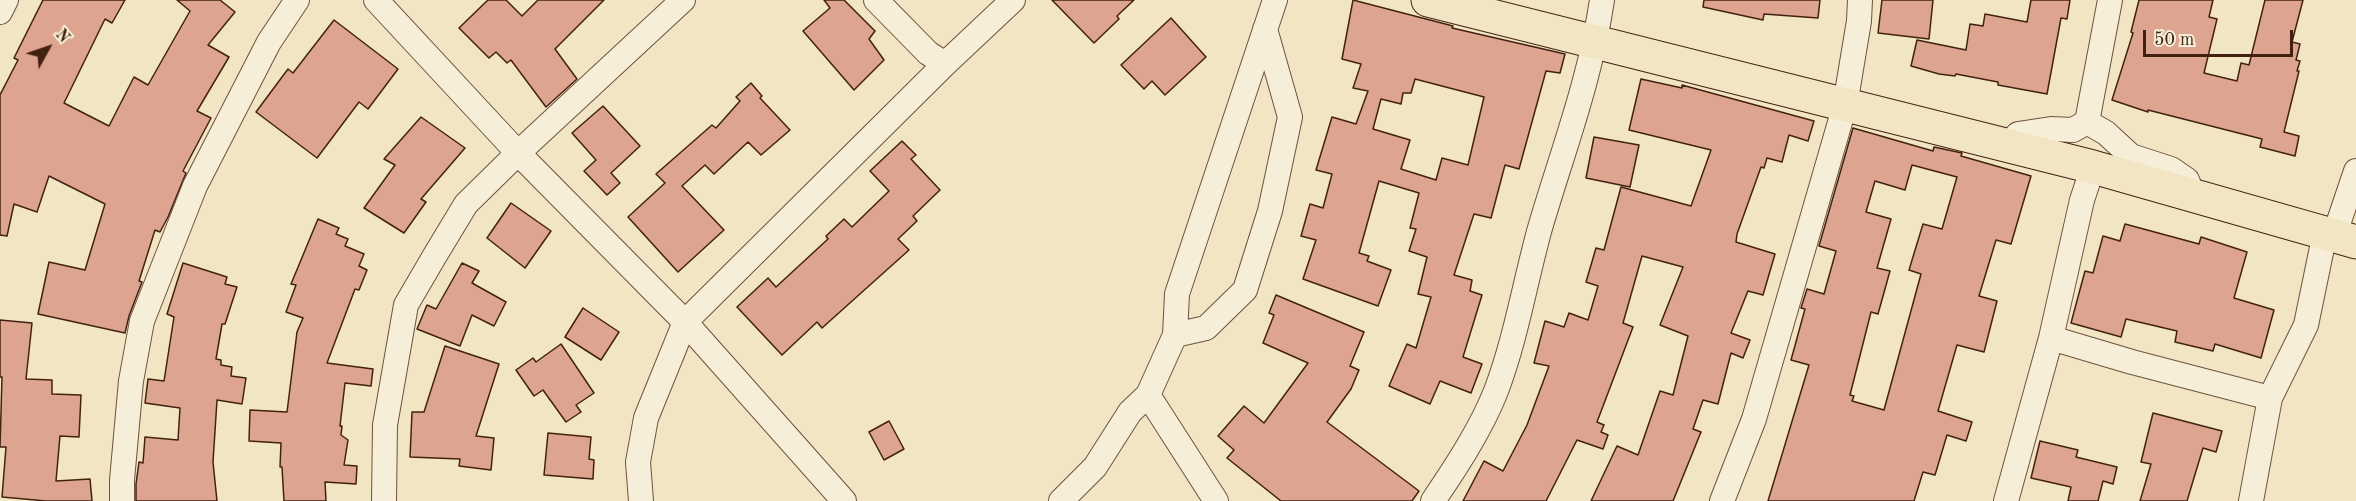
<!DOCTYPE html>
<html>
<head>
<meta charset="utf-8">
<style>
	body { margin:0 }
	#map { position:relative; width:2356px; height:501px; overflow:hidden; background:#f1e5c3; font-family:"Old Standard TT",serif }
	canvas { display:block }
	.north { position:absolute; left:18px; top:18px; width:60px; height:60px; -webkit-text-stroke:4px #f6eed8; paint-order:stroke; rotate:50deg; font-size:16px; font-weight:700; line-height:24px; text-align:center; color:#432111 }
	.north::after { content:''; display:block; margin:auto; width:21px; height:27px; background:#432111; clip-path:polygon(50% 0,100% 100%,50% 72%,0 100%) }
	.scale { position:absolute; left:2143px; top:30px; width:150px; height:27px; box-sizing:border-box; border:3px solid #432111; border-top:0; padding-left:8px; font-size:18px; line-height:21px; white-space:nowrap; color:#432111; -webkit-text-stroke:4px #f6eed8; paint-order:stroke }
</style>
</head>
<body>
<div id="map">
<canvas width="2356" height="501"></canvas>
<div class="north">N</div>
<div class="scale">50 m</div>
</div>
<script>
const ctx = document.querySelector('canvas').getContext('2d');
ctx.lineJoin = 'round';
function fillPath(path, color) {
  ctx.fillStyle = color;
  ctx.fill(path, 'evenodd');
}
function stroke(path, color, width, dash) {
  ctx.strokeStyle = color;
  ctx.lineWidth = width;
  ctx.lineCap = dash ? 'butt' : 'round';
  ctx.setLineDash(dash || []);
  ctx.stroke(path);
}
const building = new Path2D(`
	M43 0H125L112 23 105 19 64 103 109 126 134 77 148 85 190 11 177 0H220L235 12 208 45 229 57 197 111 211 118 183 171 186 173 168 217 160 232 155 230 139 281 142 282 129 316 125 333 38 314 49 262 85 270 105 204 49 176 37 212 14 204 7 236 0 235V95L18 60 14 58Z
	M488 0H506L522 16 538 0H604L555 49 577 79 546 107 511 60 507 63 496 52 489 58 459 28Z
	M824 0H844L875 31 869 39 884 60 854 90 803 31 830 8Z
	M1052 0H1134L1117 16 1119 19 1094 43Z
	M1353 0 1453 26 1452 28 1565 54 1560 73 1546 71 1519 169 1505 165 1491 218 1474 214 1454 275 1472 280 1470 291 1482 295 1463 357 1482 364 1471 393 1440 381 1430 404 1389 386 1407 344 1416 348 1431 297 1418 294 1427 257 1409 251 1416 229 1410 228 1419 193 1379 181 1359 253 1369 256 1367 261 1391 270 1378 306 1303 279 1316 240 1301 236 1310 204 1323 208 1332 174 1316 170 1332 117 1356 124 1368 91 1353 88 1361 64 1342 59ZM1415 79 1484 97 1468 165 1442 158 1436 180 1401 169 1410 140 1373 129 1381 99 1401 104 1403 93H1411Z
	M1704 0H1820L1818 18 1764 14 1763 20 1703 7Z
	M1882 0H1933L1929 39 1878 33Z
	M2031 0H2070L2067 19 2061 18 2047 94 1998 85V82L1956 74 1955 76 1939 74 1911 66 1917 40 1966 50 1970 24 1983 26 1985 14 2027 22Z
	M2139 0H2213L2209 17 2217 19 2204 73 2237 81 2241 63 2249 65 2265 0H2303L2292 42 2300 44 2296 60 2300 61 2297 71H2299L2284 132 2299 136 2295 156 2260 147 2262 139 2148 110V112L2112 100 2133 33 2131 32Z
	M1171 18 1206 57 1165 95 1152 81 1144 89 1121 65Z
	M334 20 398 69 368 109 359 102 317 158 256 112 288 69 293 73Z
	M1641 79 1682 88V85L1814 121 1808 141 1789 135 1782 162 1767 158 1764 168 1761 167 1737 234 1736 242 1775 254 1763 295 1748 291 1731 333 1750 340 1743 358 1731 353 1718 404 1703 400 1693 429 1701 432 1673 501H1591L1617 446 1638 455 1660 391 1673 395 1688 336 1660 325 1683 267 1642 256 1623 323 1633 327 1597 422 1604 425 1601 432 1608 435 1603 449 1577 440 1546 501H1463L1484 461 1503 471 1527 425 1549 366 1534 363 1545 321 1564 327 1569 313 1588 320 1598 286 1586 282 1596 248 1604 250 1621 187 1691 206 1711 150 1629 130Z
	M751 83 762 96 760 98 790 130 761 155 748 142 714 174 705 165 682 186 724 230 678 272 628 217 665 183 656 174 712 125 716 128 740 101 736 97Z
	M603 106 640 146 611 173 620 183 607 195 584 171 596 160 572 133Z
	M421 117 465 148 421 199 426 202 404 233 364 208 395 165 384 159Z
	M1853 128 1933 151 1934 147 1962 153 1961 156 2031 176 2011 244 1996 240 1979 296 1997 301 1984 352 1957 345 1938 411 1972 422 1966 441 1947 435 1935 475 1923 472 1914 501H1768L1809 365 1791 360 1805 309 1801 308 1807 289 1824 294 1836 251 1819 246ZM1912 165 1957 177 1942 229 1923 224 1909 270 1921 274 1884 410 1852 401 1854 396 1850 395 1871 312 1878 314 1890 271 1877 268 1891 219 1866 212 1875 181 1905 190Z
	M1594 137 1639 145 1630 187 1586 178Z
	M902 141 916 155 911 159 940 190 913 216 917 221 898 239 909 250 822 328 817 322 782 355 737 307 768 278 776 287 828 239 826 236 844 219 852 227 889 191 870 171Z
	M511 203 551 231 525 268 487 238Z
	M318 219 339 228 336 234 348 239 345 246 364 254 359 266 367 270 359 290 355 289 327 363 373 369 371 386 345 383 340 426H342L341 435 348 440 344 465 357 466 356 484 325 482 326 501H284L282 467H280L281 443 249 441 250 410 287 412 297 332 303 318 286 312 296 285 291 284Z
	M2125 224 2199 244 2201 237 2247 252 2234 298 2274 310 2261 358 2215 344 2213 351 2175 342 2177 331 2126 319 2121 337 2071 323 2085 271 2093 273 2103 236 2120 241Z
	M183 263 227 277 225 284 237 287 225 324H222L216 359 221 360V365L232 367 231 376 246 378 242 404 217 400 213 462 217 501H136V484L139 462 143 463 145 437 178 440 180 408 145 403 148 379 164 381 174 317 167 314Z
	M462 263 479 271 472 283 506 302 494 326 472 315 460 346 417 329 427 305 436 309Z
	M1276 295 1364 332 1350 366 1359 370 1351 389 1327 422 1419 491 1412 501H1281L1227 458 1234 450 1218 436 1244 406 1264 423 1308 363 1263 343 1274 315 1269 313Z
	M583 308 619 332 601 360 565 337Z
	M0 320 32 323 26 379 52 380V394L81 395 79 437 60 436 56 481 90 479 92 501H46L2 497 6 447H0L2 377H0Z
	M561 344 594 393 576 405 581 412 566 422 543 390 534 396 516 370 533 358 536 362Z
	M445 346 499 364 476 436 494 438 491 470 459 466 460 459 410 457 412 412H424Z
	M2153 413 2222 431 2216 452 2203 448 2187 501H2140L2151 464 2141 462Z
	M889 421 904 449 884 460 869 432Z
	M548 433 591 437 589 459 594 460 593 479 544 475Z
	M2040 441 2078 450 2076 457 2117 467 2113 484 2103 481 2098 501H2068L2071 487 2031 478Z`);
fillPath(building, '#dda490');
stroke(building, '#432111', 1.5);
const minor = new Path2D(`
	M376 0 518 153 685 322 844 501
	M876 0 928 53 945 64 1013 0
	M0 12 6 0
	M2087 122 2106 133 2131 156 2171 169 2187 180 2193 195
	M2008 146 2018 134 2051 129 2073 130 2087 122 2110 0
	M2334 236 2356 171
	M1175 335 1206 328 1245 290 1270 211 1290 117 1265 29
	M2051 338 2132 362 2270 398
	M1148 395 1216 501
	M122 501V480L131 381 142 321 195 186 269 42 297 0
	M384 501 385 425 406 305 434 257 466 204 518 153 683 0
	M641 501 638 462 646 418 685 322 945 64
	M1061 501 1095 467 1130 412 1148 395 1175 335 1177 294 1275 0
	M1433 501C1456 467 1481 429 1496 391 1516 338 1525 282 1540 228 1563 150 1590 81 1602 0
	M1722 501 1754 419 1845 105 1859 21 1860 0
	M2006 501 2051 338 2082 200 2093 167
	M2251 501 2270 398 2306 325 2325 233`);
const primary = new Path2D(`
	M1428 0 2093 167 2356 242`);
stroke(minor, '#6e523e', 26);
stroke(primary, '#432111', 35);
stroke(minor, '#f6eed8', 24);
stroke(primary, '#f1e5c3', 33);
</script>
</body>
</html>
